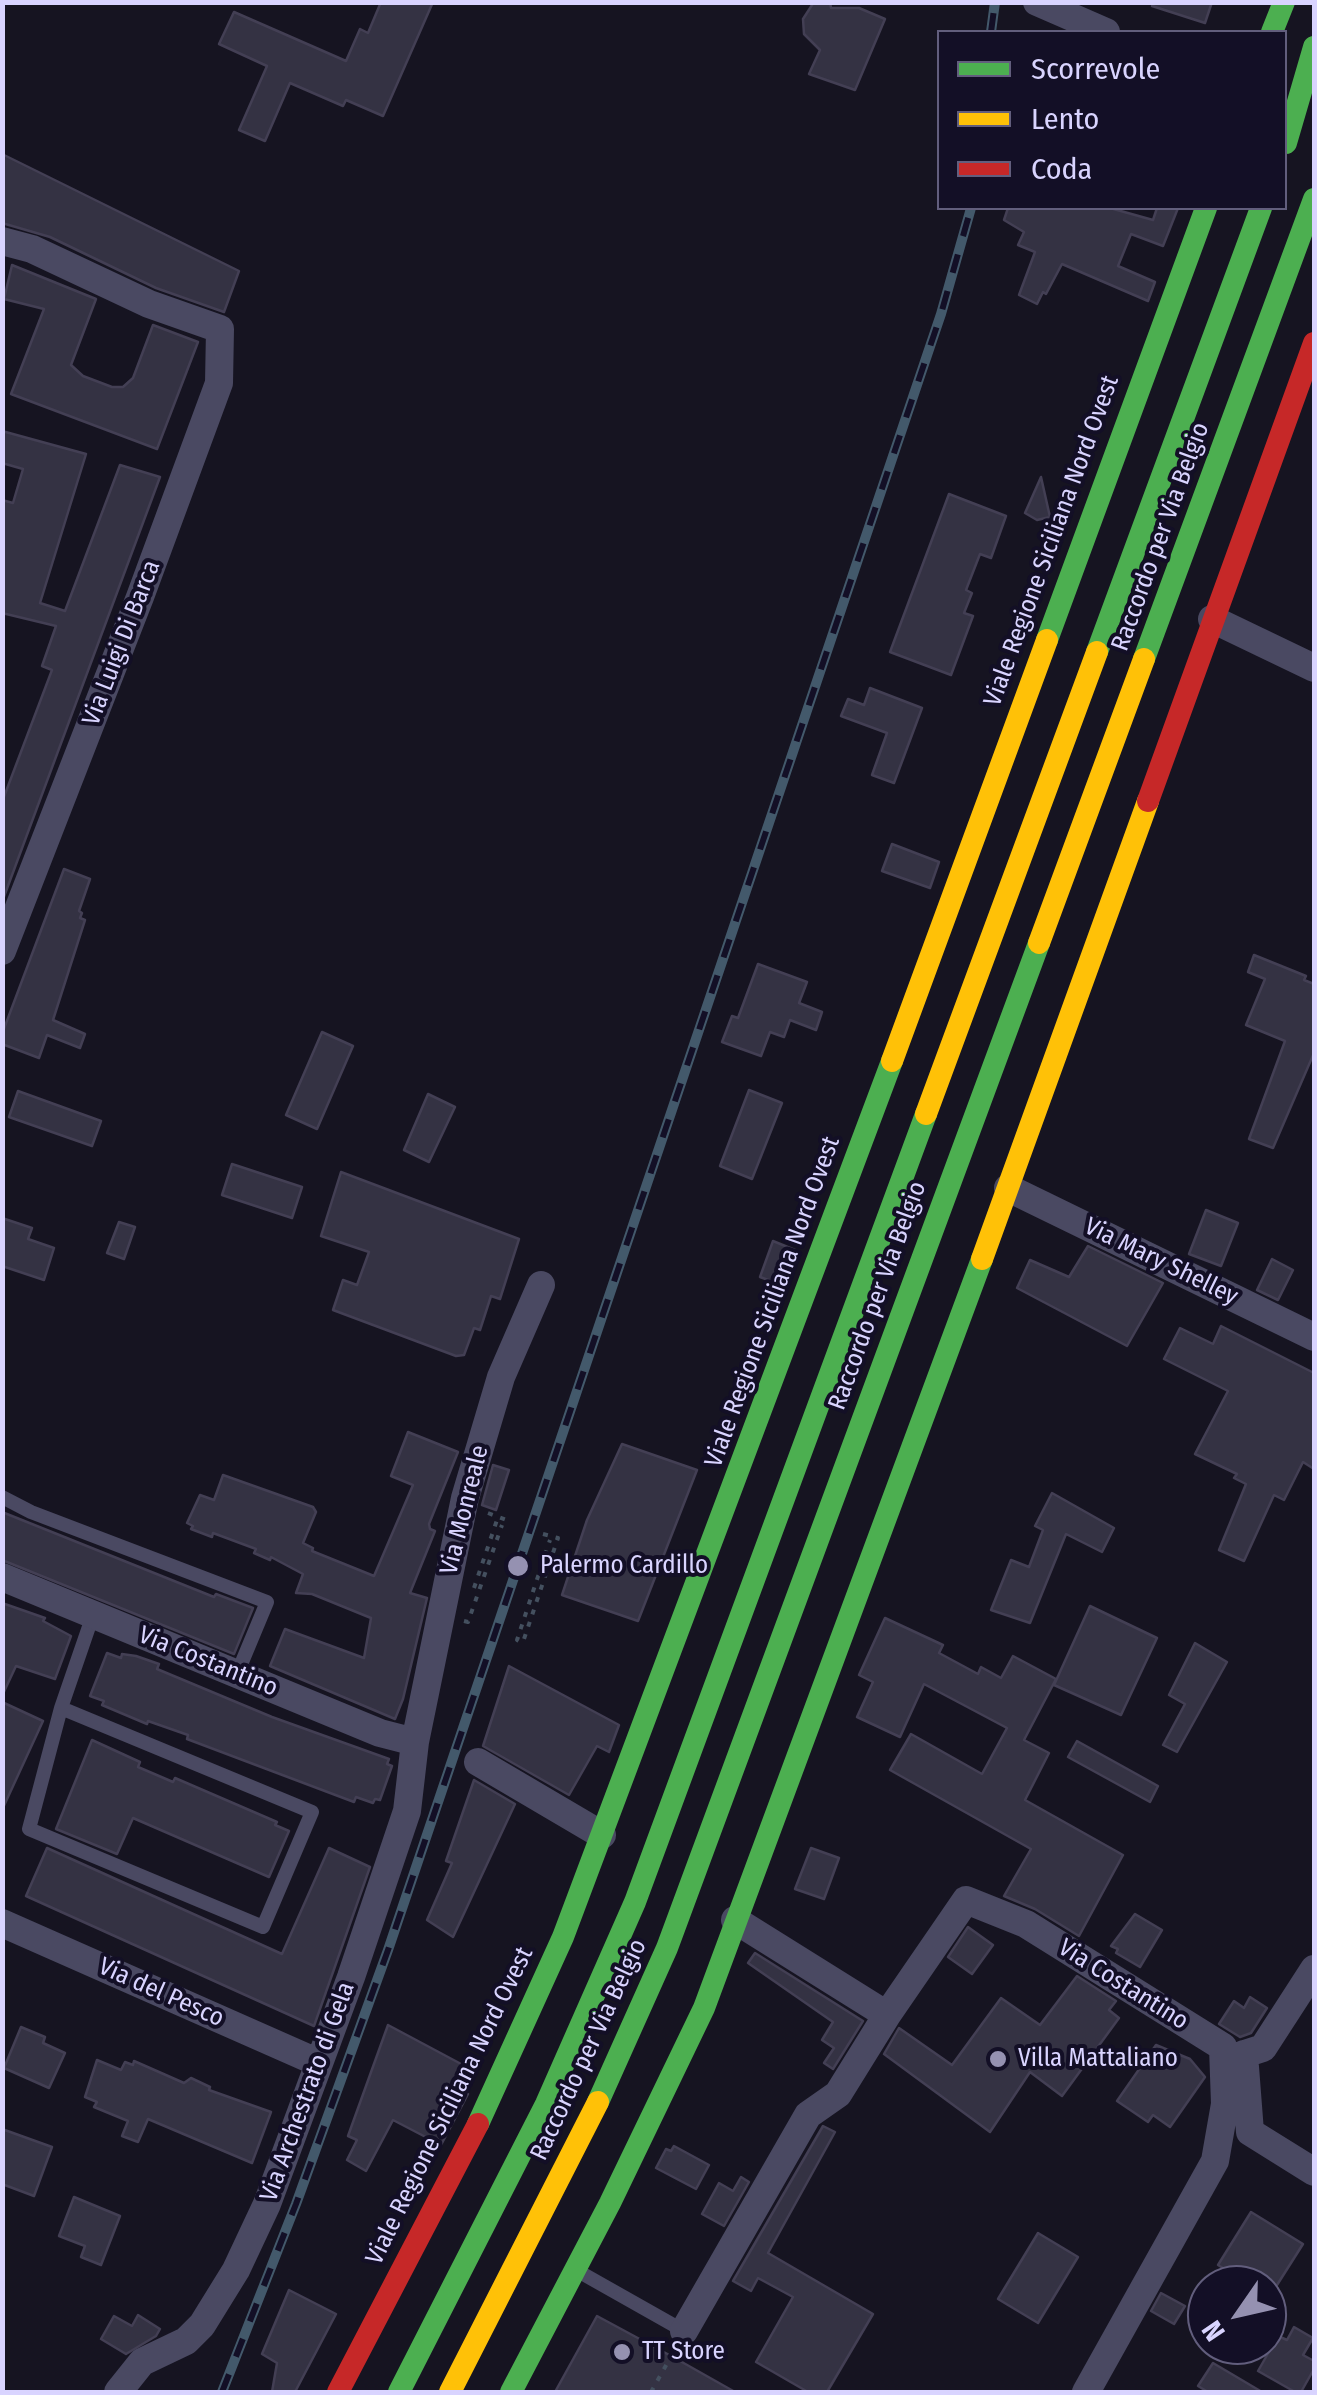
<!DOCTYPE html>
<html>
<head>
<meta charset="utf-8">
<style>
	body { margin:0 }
	#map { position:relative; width:1317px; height:2395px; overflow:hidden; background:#161421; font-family:"Fira Sans Condensed",sans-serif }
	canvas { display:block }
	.frame { position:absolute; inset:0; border:5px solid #d9d4ff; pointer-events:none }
	.legend { position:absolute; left:937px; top:30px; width:350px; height:180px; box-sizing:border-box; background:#130f26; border:2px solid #625e7d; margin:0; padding:12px 18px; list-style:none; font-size:30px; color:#d9d4ff }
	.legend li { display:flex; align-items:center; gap:20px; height:50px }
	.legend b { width:50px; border:2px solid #625e7d }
	.north { position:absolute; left:1187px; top:2265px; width:100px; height:100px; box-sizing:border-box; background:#130f26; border:2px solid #625e7d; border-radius:50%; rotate:236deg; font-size:28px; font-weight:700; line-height:40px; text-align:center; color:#d9d4ff }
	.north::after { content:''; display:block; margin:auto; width:35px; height:45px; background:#9591b1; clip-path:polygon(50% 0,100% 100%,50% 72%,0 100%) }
</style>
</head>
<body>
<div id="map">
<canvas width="1317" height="2395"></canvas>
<div class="frame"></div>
<ul class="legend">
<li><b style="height:12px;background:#4caf50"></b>Scorrevole</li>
<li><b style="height:12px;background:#ffc107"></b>Lento</li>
<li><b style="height:12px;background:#c62828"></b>Coda</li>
</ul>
<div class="north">N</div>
</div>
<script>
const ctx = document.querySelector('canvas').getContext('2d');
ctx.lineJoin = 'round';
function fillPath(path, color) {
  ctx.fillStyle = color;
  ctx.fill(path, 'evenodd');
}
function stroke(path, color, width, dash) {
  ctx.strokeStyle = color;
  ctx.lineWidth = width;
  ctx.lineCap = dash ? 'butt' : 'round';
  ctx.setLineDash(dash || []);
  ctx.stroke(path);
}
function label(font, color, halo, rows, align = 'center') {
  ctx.font = font + ' "Fira Sans Condensed",sans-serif';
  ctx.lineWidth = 8;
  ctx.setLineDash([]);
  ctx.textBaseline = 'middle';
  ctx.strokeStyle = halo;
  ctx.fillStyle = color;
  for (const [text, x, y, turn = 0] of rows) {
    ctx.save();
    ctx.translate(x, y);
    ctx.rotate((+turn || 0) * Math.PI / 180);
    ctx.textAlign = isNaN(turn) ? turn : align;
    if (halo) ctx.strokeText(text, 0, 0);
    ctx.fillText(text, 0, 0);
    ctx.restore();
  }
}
const building = new Path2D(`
	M381 2H433L383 116 346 100 343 106 290 83 265 141 239 130 267 66 219 44 234 12 346 61 360 29 368 33Z
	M814 2H830L831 8H859L885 19 855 90 809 74 820 50 804 34 803 19Z
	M1153 2H1212L1205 23 1152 6Z
	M2 154 239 271 224 312 156 288 50 237 2 223Z
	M1008 208H1110L1153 220 1157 208H1178L1163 246 1131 234 1118 266 1155 282 1148 301 1062 264 1046 294 1043 292 1037 304 1019 295 1035 252 1018 245 1024 232 1004 220Z
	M12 265 96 299 71 365 83 376 112 387H123L133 378 153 325 198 342 157 449 11 394 44 309 4 299Z
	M2 431 86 454 40 603 65 611 120 465 160 477 2 902V802L52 670 42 666 56 626 2 613V500L13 503 23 469 2 463Z
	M1041 477 1050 517 1037 520 1025 513Z
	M949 494 1006 516 991 558 980 554 966 590 972 593 964 613 973 616 951 675 890 652Z
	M870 688 922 708 894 783 872 775 887 733 841 716 848 699 864 705Z
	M892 844 939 862 930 888 882 871Z
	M64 869 90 879 79 911 82 913 80 918 85 920 53 1020 85 1034 80 1048 47 1035 39 1058 2 1044V1034Z
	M1254 955 1306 976 1304 980 1314 984V1053L1273 1148 1249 1139 1285 1041 1246 1025 1265 979 1248 972Z
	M758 964 807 982 799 1003 822 1012 816 1030 790 1020 784 1037 770 1032 761 1056 722 1042 732 1016 738 1018Z
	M322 1032 353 1046 317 1129 286 1115Z
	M749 1090 782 1103 752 1179 720 1166Z
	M18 1091 101 1121 92 1146 9 1117Z
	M428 1094 455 1107 429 1162 404 1150Z
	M232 1164 302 1187 292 1218 222 1195Z
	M341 1172 519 1239 500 1299 491 1296 480 1330 474 1328 464 1355 456 1356 333 1310 343 1280 357 1285 369 1252 321 1236Z
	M1206 1210 1238 1223 1221 1266 1189 1254Z
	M2 1218 32 1228 28 1239 54 1248 44 1280 2 1266Z
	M119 1222 135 1227 124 1259 107 1253Z
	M773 1241 795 1250 782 1285 760 1277Z
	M1088 1246 1163 1283 1127 1346 1017 1288 1030 1260 1069 1277Z
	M1272 1259 1293 1270 1278 1300 1257 1290Z
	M1221 1326 1314 1373V1469L1303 1462 1284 1500 1274 1495 1244 1561 1219 1550 1246 1484 1234 1478 1237 1474 1195 1454 1228 1391 1164 1359 1180 1328 1213 1344Z
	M408 1432 458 1452 429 1524 430 1529 435 1531 410 1593 427 1598 403 1699 395 1719 270 1666 285 1629 364 1658 371 1618 312 1594 296 1593 303 1574 271 1557 270 1560 254 1553 256 1549 213 1533 212 1537 191 1529 193 1526 187 1523 200 1495 214 1500 223 1475 313 1507 316 1512 303 1543 313 1548 312 1551 374 1576 413 1485 391 1476Z
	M622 1444 697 1470 638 1621 562 1595 587 1520Z
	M493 1465 509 1470 496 1510 482 1505Z
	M1052 1493 1114 1528 1102 1552 1066 1534 1030 1623 991 1610 1011 1560 1029 1567 1043 1530 1035 1526Z
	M2 1512 214 1597 216 1594 253 1608 234 1654 2 1560Z
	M2 1603 45 1618 43 1621 71 1636 55 1679 16 1666 2 1696Z
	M1090 1606 1157 1638 1121 1715 1054 1685Z
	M885 1618 943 1645 939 1653 978 1674 981 1667 1001 1678 1013 1656 1056 1679 1024 1740 1049 1753 1025 1800 1123 1855 1079 1936 1035 1909 1004 1896 1031 1849 890 1770 911 1734 982 1774 1007 1728 924 1684 900 1737 857 1717 873 1682 859 1675Z
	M1195 1643 1227 1662 1177 1752 1163 1745 1185 1704 1169 1695Z
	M107 1653 121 1658 122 1654 136 1656 159 1664 157 1669 272 1717 389 1759 387 1764 392 1766 380 1800 375 1799 373 1803 356 1797 354 1802 187 1739 188 1735 148 1721 147 1724 102 1705 104 1701 90 1696Z
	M509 1666 619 1725 609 1752 597 1746 569 1795 483 1746Z
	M2 1702 43 1721 2 1810Z
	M92 1740 140 1762 138 1767 173 1782 175 1778 277 1822 275 1825 289 1831 269 1877 133 1818 117 1854 56 1829Z
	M1077 1741 1158 1786 1150 1802 1068 1757Z
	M474 1780 515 1804 453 1937 427 1920 452 1863 446 1861Z
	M47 1848 282 1954 329 1848 370 1867 314 2026 26 1896Z
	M811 1848 839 1858 824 1899 795 1889Z
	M1135 1914 1162 1930 1140 1967 1116 1953 1118 1949 1111 1946Z
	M968 1927 993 1945 972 1974 948 1957Z
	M755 1953 863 2021 833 2069 824 2063 834 2048 822 2040 833 2022 748 1963Z
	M1077 1976 1116 2001 1109 2010 1119 2018 1062 2096 1030 2072 990 2132 884 2054 899 2028 952 2065 1001 1998 1040 2025Z
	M1250 1997 1267 2008 1251 2033 1240 2037 1219 2024 1234 2001 1244 2008Z
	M388 2025 463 2065 454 2085 468 2094 441 2145 393 2120 366 2171 347 2160 357 2140 348 2136Z
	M21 2027 45 2037 43 2043 65 2053 49 2088 4 2068Z
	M1156 2045 1190 2059 1205 2077 1170 2127 1153 2115 1148 2122 1117 2101Z
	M97 2060 121 2070 125 2062 133 2065 134 2061 184 2083 191 2078 210 2087 209 2090 271 2112 252 2163 148 2119 138 2142 122 2136 128 2121 94 2107 97 2102 85 2097Z
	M823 2126 835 2132 768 2253 873 2314 827 2392H808L756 2362 793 2297 758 2278 751 2291 733 2281Z
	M2 2129 52 2147 34 2196 2 2184Z
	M674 2146 709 2165 696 2189 656 2168 666 2149 671 2151Z
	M741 2177 749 2182 724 2226 702 2214 719 2183 733 2191Z
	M74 2197 120 2216 101 2265 81 2257 85 2246 59 2236Z
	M1251 2212 1303 2244 1277 2285H1251L1218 2265Z
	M1038 2233 1078 2257 1038 2323 998 2299Z
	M289 2290 336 2314 295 2392H272L277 2363 262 2354Z
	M1161 2293 1185 2306 1174 2324 1151 2311Z
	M138 2315 160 2329 156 2336 126 2354 101 2339 114 2316 132 2326Z
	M597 2316 673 2357 735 2392H555Z
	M1294 2327 1313 2338 1303 2355 1314 2361V2369L1301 2392H1295L1258 2371 1278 2336 1287 2340Z
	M1213 2363 1262 2392H1208L1198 2386Z`);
fillPath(building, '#343243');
stroke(building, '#433f54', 2.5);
stroke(new Path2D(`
	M488 1513 512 1522
	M543 1534 558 1538 523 1642 517 1640 550 1540
	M474 1588 498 1517
	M464 1621 468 1622 502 1525
	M651 2392 673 2353`), '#44505f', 4, [5, 8]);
stroke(new Path2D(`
	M2 1497 31 1512 267 1602 237 1674
	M61 1708 29 1829 263 1927 312 1812 61 1708 93 1615
	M576 2270 684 2331`), '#4a4962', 14);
stroke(new Path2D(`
	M1037 2 1106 32
	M2 241 32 249 149 304 220 329 219 383 140 597 2 951
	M1212 619 1314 668
	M1008 1188 1314 1337
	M2 1577 380 1733 415 1742
	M478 1762 602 1835
	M735 1920 887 2015 966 1900 1026 1924 1223 2047 1225 2104 1215 2161 1086 2392
	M2 1923 319 2063
	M1244 2054 1250 2132 1314 2172
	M1229 2059 1263 2048 1314 1969
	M684 2331 808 2115 838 2094 887 2015
	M118 2392 142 2362 186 2341 202 2325 236 2270 267 2204 351 1977 407 1811 415 1742 465 1498 501 1377 541 1285`), '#4a4962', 28);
stroke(new Path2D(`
	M1272 32 1284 2
	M1286 143 1314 47
	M1047 640 1206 208
	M1097 652 1261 208
	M1144 659 1314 199
	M598 2102 667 1948 1039 943
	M478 2124 563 1937 892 1061
	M399 2392 546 2104 635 1902 926 1114
	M511 2392 610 2203 704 2008 982 1259`), '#4caf50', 22);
stroke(new Path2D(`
	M1039 943 1144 659
	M892 1061 1047 640
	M926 1114 1097 652
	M982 1259 1148 801
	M450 2392 598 2102`), '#ffc107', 22);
stroke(new Path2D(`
	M1148 801 1314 343
	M338 2392 478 2124`), '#c62828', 22);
const rail = new Path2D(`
	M991 32 995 2
	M222 2392 296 2204 388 1950 941 314 971 208`);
stroke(rail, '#43596b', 10);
stroke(rail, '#130f26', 6, [19]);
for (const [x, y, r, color] of [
	[518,1566,12,"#9591b1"],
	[998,2059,10,"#9591b1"],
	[622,2352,10,"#9591b1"]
]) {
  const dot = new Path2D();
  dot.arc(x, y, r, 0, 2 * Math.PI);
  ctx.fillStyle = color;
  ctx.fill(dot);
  stroke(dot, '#130f26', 4);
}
label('25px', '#d9d4ff', '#130f26', [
	["Raccordo per Via Belgio",1161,537,-70],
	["Viale Regione Siciliana Nord Ovest",1052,541,-70],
	["Via Luigi Di Barca",122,643,-69],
	["Via Mary Shelley",1161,1262,26],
	["Raccordo per Via Belgio",878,1296,-70],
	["Viale Regione Siciliana Nord Ovest",773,1302,-70],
	["Via Monreale",465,1510,-76],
	["Via Costantino",208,1662,22],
	["Via Costantino",1123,1985,32],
	["Via del Pesco",161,1993,24],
	["Raccordo per Via Belgio",589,2050,-65],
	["Via Archestrato di Gela",308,2092,-70],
	["Viale Regione Siciliana Nord Ovest",450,2106,-64]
]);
label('25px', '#d9d4ff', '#130f26', [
	["Palermo Cardillo",540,1566],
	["Villa Mattaliano",1018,2059],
	["TT Store",642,2352]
], 'left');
</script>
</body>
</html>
